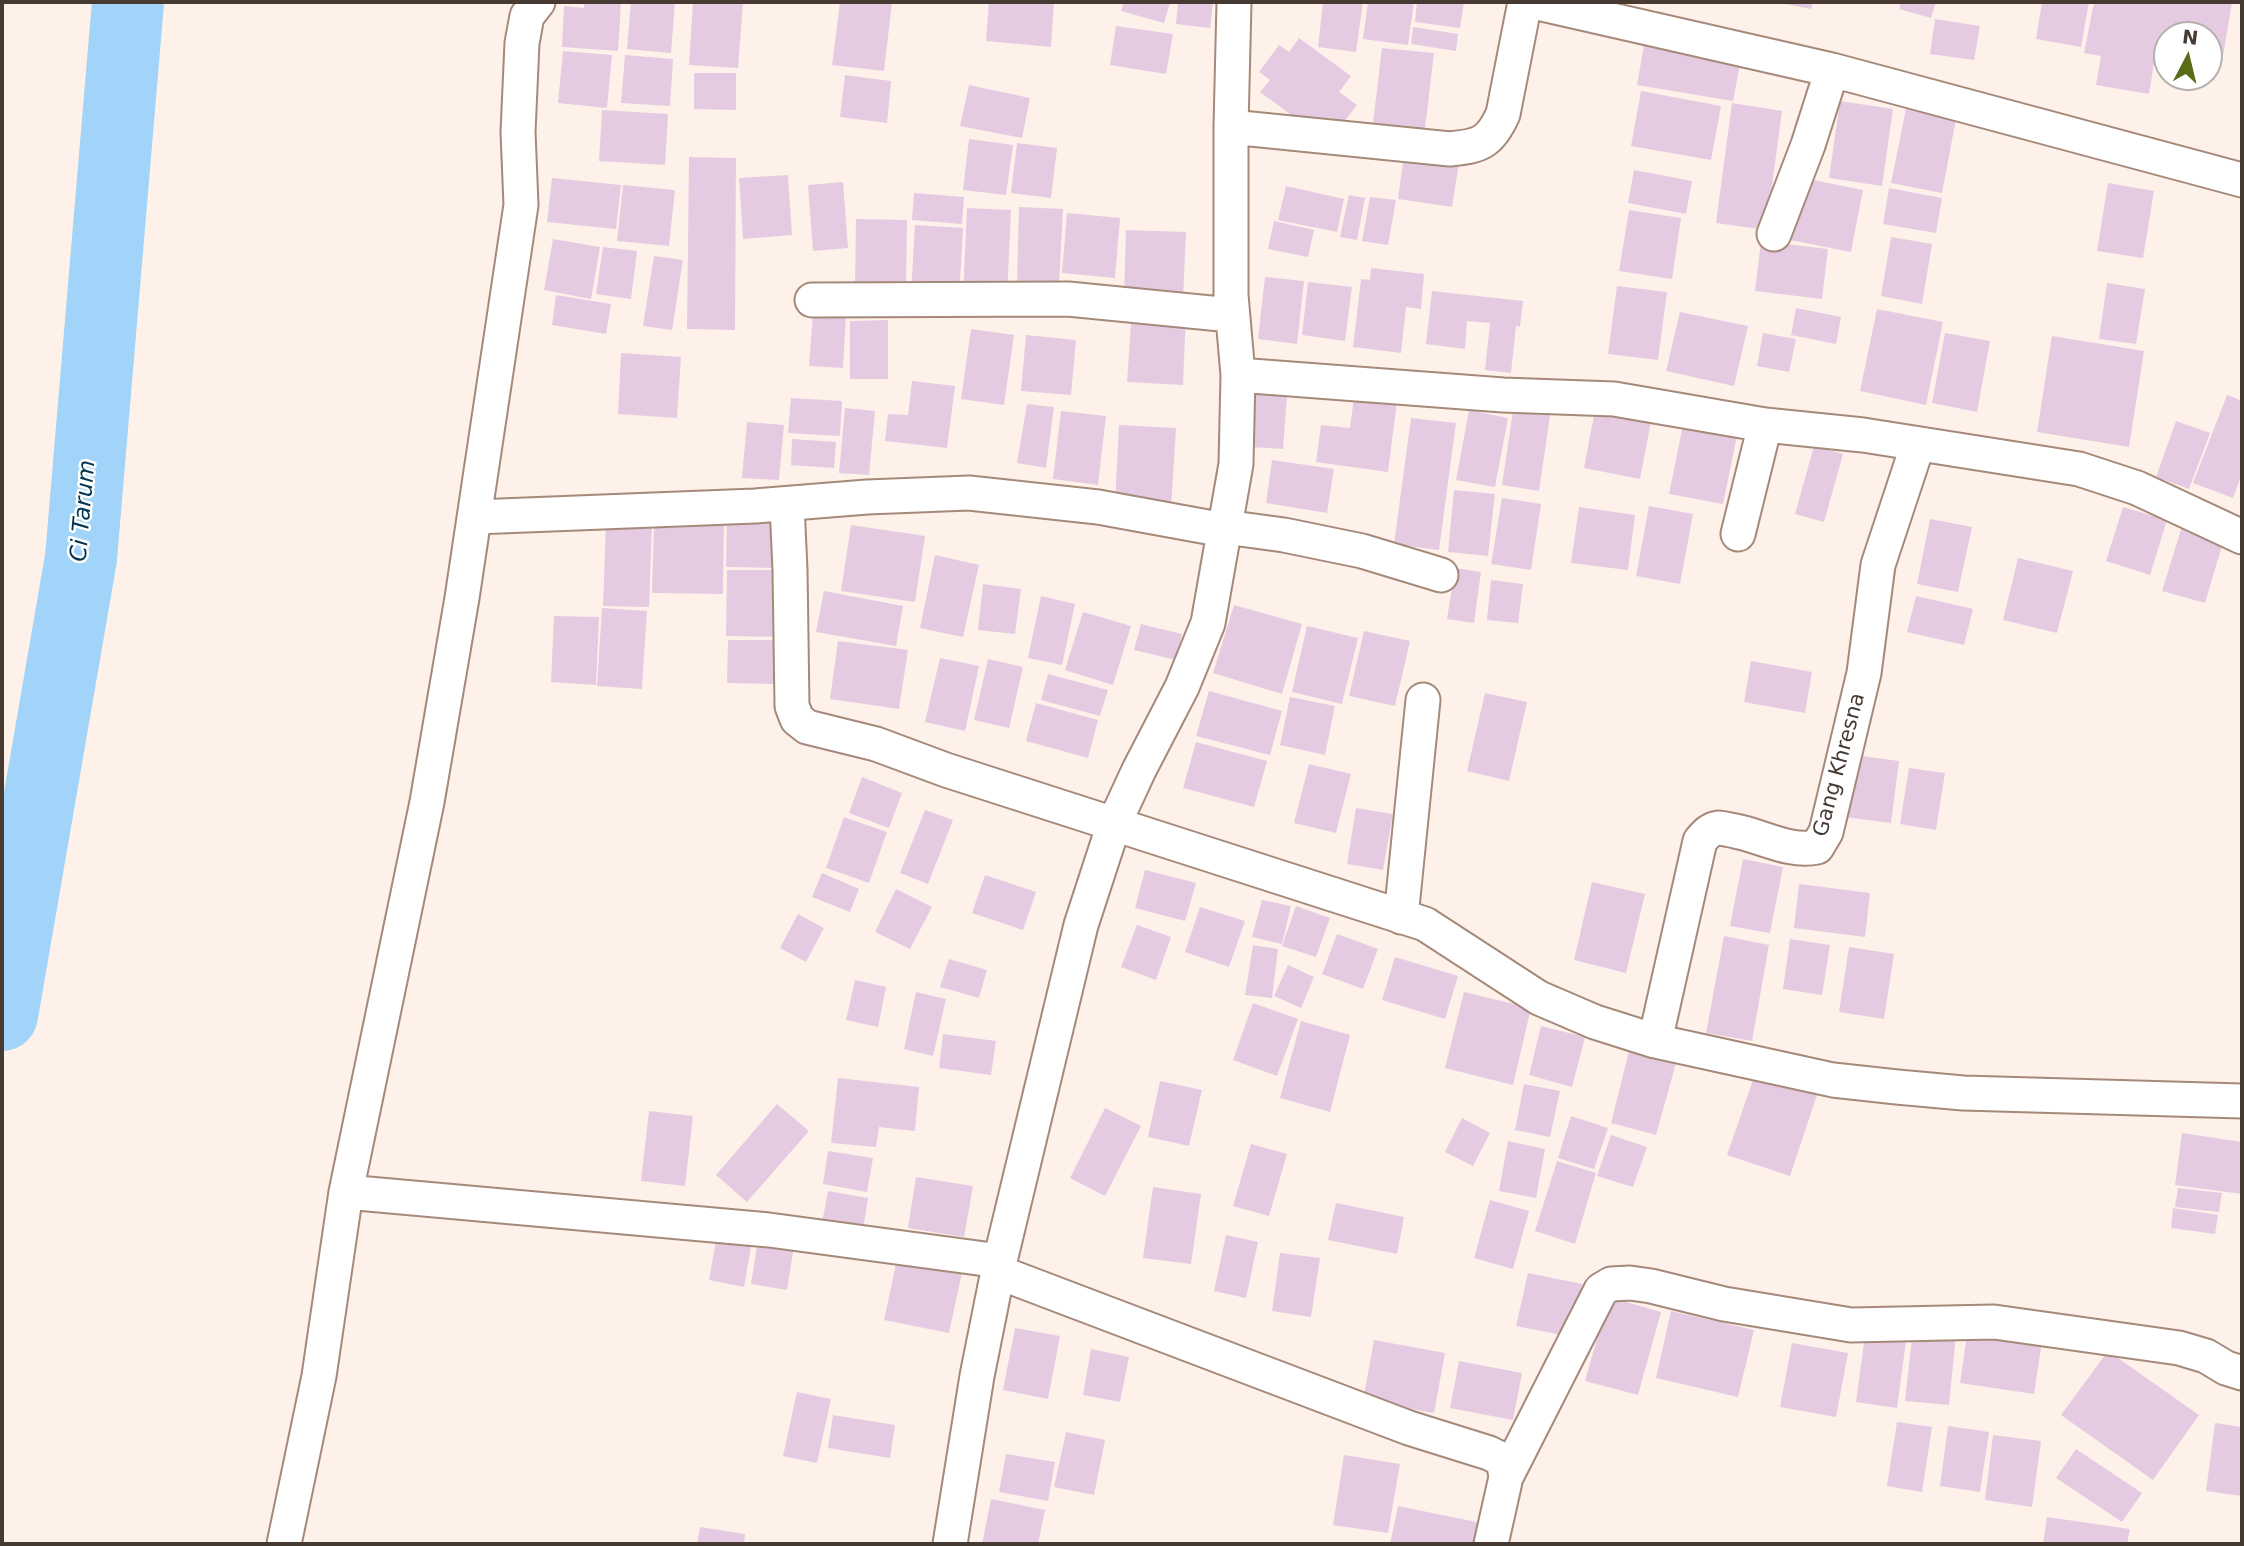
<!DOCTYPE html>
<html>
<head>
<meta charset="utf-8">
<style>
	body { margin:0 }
	#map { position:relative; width:2244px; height:1546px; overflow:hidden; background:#fef1ea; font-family:"DejaVu Sans",sans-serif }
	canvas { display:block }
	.frame { position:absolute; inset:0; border:4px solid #463a33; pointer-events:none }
	.north { position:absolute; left:2153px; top:21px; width:70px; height:70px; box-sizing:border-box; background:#fff; border:2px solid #b5b0ad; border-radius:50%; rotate:7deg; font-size:19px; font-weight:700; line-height:28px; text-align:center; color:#463a33 }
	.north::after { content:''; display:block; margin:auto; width:24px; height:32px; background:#5a6c18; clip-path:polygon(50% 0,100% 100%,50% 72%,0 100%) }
</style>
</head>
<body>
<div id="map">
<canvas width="2244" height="1546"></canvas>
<div class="frame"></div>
<div class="north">N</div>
</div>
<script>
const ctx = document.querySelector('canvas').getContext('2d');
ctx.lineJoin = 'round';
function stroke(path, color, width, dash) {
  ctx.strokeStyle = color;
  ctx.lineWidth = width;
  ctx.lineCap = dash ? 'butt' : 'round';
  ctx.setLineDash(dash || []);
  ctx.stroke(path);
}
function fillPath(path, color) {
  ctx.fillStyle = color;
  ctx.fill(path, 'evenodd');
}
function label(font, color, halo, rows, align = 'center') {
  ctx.font = font + ' "DejaVu Sans",sans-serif';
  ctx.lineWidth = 5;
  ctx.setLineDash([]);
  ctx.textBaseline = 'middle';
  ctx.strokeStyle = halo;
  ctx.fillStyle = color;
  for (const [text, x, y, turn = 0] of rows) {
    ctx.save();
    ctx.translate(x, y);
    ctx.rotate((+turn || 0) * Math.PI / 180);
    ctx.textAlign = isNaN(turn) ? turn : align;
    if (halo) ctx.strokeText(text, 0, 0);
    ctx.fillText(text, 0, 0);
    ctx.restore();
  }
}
stroke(new Path2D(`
	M2 1015 81 558 128 2`), '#a2d4f9', 72);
fillPath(new Path2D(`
	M584 2H621L618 51 562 47 564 6 584 8Z
	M631 2H675L671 53 627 49Z
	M693 2H743L738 68 689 65Z
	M840 2H892L884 71 832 65Z
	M989 2H1054L1051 47 986 41Z
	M1124 2H1170L1164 23 1121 11Z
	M1178 2H1213L1210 28 1176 24Z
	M1323 2H1363L1356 52 1318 47Z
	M1368 2H1414L1408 45 1363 39Z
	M1417 2H1464L1460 28 1415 22Z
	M1775 2H1813L1811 9Z
	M1901 2H1936L1931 18 1899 9Z
	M2042 2H2089L2081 47 2036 39Z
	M2094 2H2232L2222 62 2209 60V35H2167V53L2156 51 2149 94 2096 85 2101 56 2084 53Z
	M1935 19 1980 26 1974 60 1930 54Z
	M1116 26 1173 34 1166 74 1110 65Z
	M1413 27 1458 34 1456 51 1411 44Z
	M1299 38 1351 76 1339 92 1357 105 1341 126 1329 117 1317 134 1260 92 1270 80 1259 72 1279 45 1289 52Z
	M1645 39 1742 54 1733 101 1637 85Z
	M1382 48 1434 53 1424 137 1372 131Z
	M563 51 612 55 607 108 558 103Z
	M625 55 673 59 670 106 621 103Z
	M694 73H736V110L694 109Z
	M845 75 891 81 887 123 840 117Z
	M969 85 1030 98 1022 138 960 126Z
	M1641 91 1721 106 1711 160 1631 146Z
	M1840 101 1893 109 1882 186 1829 178Z
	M1732 103 1782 111 1766 230 1716 223Z
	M1906 109 1956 119 1942 193 1891 183Z
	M602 110 668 114 665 165 599 161Z
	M969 139 1013 145 1006 195 963 190Z
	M1017 143 1057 148 1051 198 1011 193Z
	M1404 155 1459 163 1452 207 1398 199Z
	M689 157 736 158 735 330 687 329Z
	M1634 170 1692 181 1686 214 1628 203Z
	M788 175 792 235 743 239 739 178Z
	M552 178 621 185 616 229 547 222Z
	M1803 178 1863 190 1851 252 1790 240Z
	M843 182 848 248 813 251 808 185Z
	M2108 183 2154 191 2143 258 2097 251Z
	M623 185 675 190 669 246 617 241Z
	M1286 186 1344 199 1337 232 1278 220Z
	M1889 188 1942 198 1936 233 1883 224Z
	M914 193 964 197 962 224 912 220Z
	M1349 195 1365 198 1357 240 1340 237Z
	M1370 197 1396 200 1388 245 1362 241Z
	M1019 207 1063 209 1059 285 1017 283Z
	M967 208 1011 210 1007 298 963 296Z
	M1629 210 1681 218 1672 279 1619 271Z
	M1067 213 1120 218 1115 278 1062 273Z
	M856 219 907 220 906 287 855 286Z
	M1274 221 1314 230 1308 257 1268 249Z
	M915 225 963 228 959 297 911 295Z
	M1126 230 1186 232 1183 299 1124 297Z
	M1891 237 1932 244 1922 304 1881 296Z
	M553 239 600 247 591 299 544 290Z
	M1761 241 1828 249 1822 299 1755 291Z
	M603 247 637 251 631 299 596 294Z
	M654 256 683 260 672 330 643 326Z
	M1371 268 1424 274 1421 309 1406 307 1401 353 1353 347 1361 279 1370 280Z
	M1265 277 1304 281 1297 344 1258 339Z
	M1308 282 1352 287 1345 341 1302 335Z
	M2107 283 2145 289 2136 344 2099 339Z
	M1617 286 1667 292 1658 360 1608 354Z
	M1432 291 1523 301 1520 327 1516 326 1511 373 1485 370 1490 323 1467 321 1465 349 1426 344Z
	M556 295 611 304 606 334 552 325Z
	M1796 308 1841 317 1836 344 1791 335Z
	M1132 309 1186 312 1183 385 1127 382Z
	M1877 309 1943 322 1926 405 1860 391Z
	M1680 312 1748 326 1734 386 1666 371Z
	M813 314 846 315 843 368 809 366Z
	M888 320V379H850V321Z
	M971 329 1014 335 1004 405 961 399Z
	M1763 333 1796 339 1789 372 1757 366Z
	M1945 333 1990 341 1977 412 1932 403Z
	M1026 335 1076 340 1071 395 1021 391Z
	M2052 336 2144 351 2129 447 2037 432Z
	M621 353 681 357 677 418 618 414Z
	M912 381 955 386 947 448 885 441 888 414 908 415Z
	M1355 389 1398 394 1388 472 1316 462 1321 425 1350 428Z
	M1256 394 1287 396 1283 449 1251 447Z
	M2227 395 2242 401V474L2233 498 2193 483Z
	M791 398 842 401 840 436 788 433Z
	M1027 404 1054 407 1046 468 1017 463Z
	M1514 404 1551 409 1539 491 1502 485Z
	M1596 405 1652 416 1640 479 1584 468Z
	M845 408 875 411 869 475 839 473Z
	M1469 410 1508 418 1495 487 1456 480Z
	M1061 411 1106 416 1098 485 1053 479Z
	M1411 418 1456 423 1439 550 1394 544Z
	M1684 420 1738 431 1723 504 1669 494Z
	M2176 421 2210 433 2189 489 2156 477Z
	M747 422 784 425 779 480 742 478Z
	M1119 425 1176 428 1171 506 1115 502Z
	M792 439 836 442 834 468 791 465Z
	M1814 446 1843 454 1824 522 1795 514Z
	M1272 460 1334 469 1327 513 1266 503Z
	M1454 490 1495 494 1488 556 1448 552Z
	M1502 498 1541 504 1531 570 1491 564Z
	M1649 506 1693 514 1680 584 1636 576Z
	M1579 507 1635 515 1628 570 1571 563Z
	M2123 507 2167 520 2150 575 2106 561Z
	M727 511 779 512 778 568 726 567Z
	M1930 519 1972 527 1958 592 1917 584Z
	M606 521 652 522 649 607 603 606Z
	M654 522 724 523 723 594 652 593Z
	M851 525 925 536 915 602 841 591Z
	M2182 526 2224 539 2205 603 2162 591Z
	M935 555 979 565 963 637 920 628Z
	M2018 558 2073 571 2057 633 2003 620Z
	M1455 568 1481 572 1474 623 1447 619Z
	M727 570H782L781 637 726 636Z
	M1491 580 1523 584 1518 623 1487 620Z
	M983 584 1021 589 1015 634 978 630Z
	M824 591 903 606 896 646 816 632Z
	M1041 596 1075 604 1062 665 1028 658Z
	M1916 596 1973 609 1964 645 1907 632Z
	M1234 605 1302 624 1282 694 1213 673Z
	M602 608 647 611 642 689 597 686Z
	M1083 612 1131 626 1113 685 1065 670Z
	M554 616 599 617 596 685 551 682Z
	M1141 624 1182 634 1176 660 1134 650Z
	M1307 626 1358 638 1342 704 1292 692Z
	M1364 631 1410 641 1395 706 1349 696Z
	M728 640H776V684L727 683Z
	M838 641 908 650 899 709 830 699Z
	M940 658 979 666 965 731 925 722Z
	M988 659 1023 667 1009 728 974 720Z
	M1751 661 1812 672 1805 713 1744 702Z
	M1048 674 1108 690 1100 716 1041 700Z
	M1209 691 1282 711 1270 755 1196 736Z
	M1485 693 1527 702 1509 781 1467 771Z
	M1290 697 1335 706 1325 755 1280 745Z
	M1036 703 1098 720 1088 758 1026 741Z
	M1196 742 1267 761 1254 807 1183 788Z
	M1854 755 1899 761 1891 823 1845 817Z
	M1309 764 1351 774 1336 833 1294 823Z
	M1909 768 1945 773 1936 830 1900 824Z
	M862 777 902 793 889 828 849 813Z
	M1356 808 1393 814 1383 870 1347 864Z
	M925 810 953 820 928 884 900 873Z
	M844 817 887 832 869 883 826 868Z
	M1743 859 1783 867 1770 933 1730 926Z
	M1145 870 1196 883 1185 921 1135 908Z
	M822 873 859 889 850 912 812 897Z
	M985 875 1036 892 1023 930 972 913Z
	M1592 882 1645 894 1626 973 1574 960Z
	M1799 884 1870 893 1865 937 1794 928Z
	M896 889 932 907 910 949 875 932Z
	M1262 900 1291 906 1282 944 1252 937Z
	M1296 906 1330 918 1316 957 1282 946Z
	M1200 907 1245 921 1229 967 1185 952Z
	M798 914 824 928 806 962 780 948Z
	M1137 925 1171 937 1156 980 1121 967Z
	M1337 934 1378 949 1363 989 1322 974Z
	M1724 936 1769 945 1752 1041 1706 1033Z
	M1790 939 1830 945 1822 995 1783 989Z
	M1253 945 1278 949 1272 998 1245 995Z
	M1849 947 1894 954 1884 1019 1839 1012Z
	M1395 957 1458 976 1445 1019 1382 1000Z
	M949 959 987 970 979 998 940 987Z
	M1288 965 1314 977 1301 1008 1274 996Z
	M855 980 886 987 878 1027 846 1020Z
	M916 992 946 999 933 1056 904 1049Z
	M1464 992 1531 1008 1513 1085 1445 1068Z
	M1253 1003 1298 1019 1277 1076 1233 1060Z
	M1301 1021 1350 1035 1330 1112 1280 1098Z
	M1541 1026 1585 1037 1572 1087 1529 1075Z
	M943 1034 996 1041 991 1075 939 1068Z
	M1629 1051 1676 1063 1656 1135 1611 1123Z
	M1756 1071 1818 1092 1790 1176 1727 1155Z
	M838 1078 919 1087 915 1131 879 1127 876 1147 831 1143Z
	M1160 1081 1202 1090 1189 1146 1148 1137Z
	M1524 1084 1560 1091 1550 1137 1515 1130Z
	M777 1104 809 1131 747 1202 716 1175Z
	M1105 1108 1141 1126 1105 1196 1070 1178Z
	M649 1111 693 1116 685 1186 641 1181Z
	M1571 1116 1608 1128 1594 1169 1558 1158Z
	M1462 1118 1490 1133 1473 1166 1445 1152Z
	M2182 1133 2242 1142V1194L2175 1185Z
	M1611 1135 1647 1147 1633 1187 1597 1176Z
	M1508 1141 1545 1149 1536 1198 1499 1191Z
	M1251 1144 1287 1154 1269 1216 1233 1206Z
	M828 1151 873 1158 867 1192 823 1184Z
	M1557 1161 1596 1173 1575 1244 1535 1231Z
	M916 1177 973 1186 964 1237 908 1228Z
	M1153 1187 1201 1194 1191 1264 1143 1258Z
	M2178 1188 2222 1193 2219 1212 2175 1207Z
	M828 1191 868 1198 863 1230 822 1223Z
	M1490 1200 1529 1211 1513 1269 1474 1258Z
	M1336 1203 1404 1217 1397 1254 1328 1240Z
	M2173 1208 2218 1215 2215 1234 2171 1228Z
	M718 1229 753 1236 744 1287 709 1280Z
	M1226 1235 1258 1242 1246 1298 1214 1291Z
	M758 1240 794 1246 787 1290 751 1284Z
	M1280 1253 1320 1258 1311 1317 1272 1311Z
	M898 1255 963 1268 949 1333 884 1320Z
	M1528 1273 1582 1284 1572 1337 1516 1326Z
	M1609 1297 1661 1312 1638 1395 1585 1381Z
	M1671 1311 1754 1330 1738 1397 1656 1378Z
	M1015 1328 1060 1336 1048 1399 1003 1390Z
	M1866 1328 1907 1334 1897 1408 1856 1402Z
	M1968 1328 2042 1341 2034 1394 1960 1383Z
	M1913 1329 1956 1334 1949 1405 1905 1401Z
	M1374 1340 1445 1353 1434 1413 1363 1401Z
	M1792 1343 1848 1353 1836 1417 1780 1407Z
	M1091 1349 1129 1357 1120 1402 1083 1395Z
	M2108 1351 2199 1415 2153 1480 2061 1415Z
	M1459 1361 1522 1373 1513 1420 1450 1408Z
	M797 1392 831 1399 817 1463 783 1456Z
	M833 1415 895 1425 890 1458 828 1448Z
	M1897 1422 1932 1427 1922 1492 1887 1486Z
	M2215 1423 2242 1427V1496L2206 1491Z
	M1948 1426 1989 1432 1980 1492 1940 1486Z
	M1066 1432 1105 1440 1094 1495 1054 1487Z
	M1993 1435 2041 1441 2032 1507 1985 1500Z
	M2076 1449 2142 1493 2122 1522 2056 1478Z
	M1006 1454 1055 1462 1048 1501 999 1492Z
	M1344 1455 1400 1464 1388 1533 1333 1525Z
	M991 1499 1045 1510 1038 1544H982Z
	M1398 1506 1491 1525 1487 1544H1390Z
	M2047 1517 2130 1529 2127 1544H2043Z
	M700 1527 745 1534 744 1544H697Z`), '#e5cbe2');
const minor = new Path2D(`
	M1533 2 1832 70 2242 180
	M1231 127 1450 149C1480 146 1490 143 1503 114L1525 2
	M1774 234 1808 145 1832 70
	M812 300 1068 299 1231 315
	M1238 375 1503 395 1614 399 1765 425 1863 435 2079 469 2137 488 2242 537
	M787 504 790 570 792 706 797 719 807 727 876 744 946 770 1425 924 1539 998 1595 1022 1655 1041 1833 1080 1897 1087 1963 1093 2242 1101
	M475 517 755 506 867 497 969 493 1098 507 1224 530
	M1225 527 1284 535 1362 551 1441 575
	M1738 534 1765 425
	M1401 917 1423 700
	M1655 1041 1700 841C1705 835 1710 829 1718 828 1723 828 1730 830 1735 831 1762 836 1789 853 1817 847L1826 832 1864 673 1878 565 1918 444
	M346 1192 769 1230 1000 1261
	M998 1272 1409 1428 1489 1453 1503 1460 1506 1477 1491 1544
	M1506 1477 1601 1290 1611 1284 1630 1283 1651 1286 1724 1304 1851 1325 1994 1322 2179 1348 2206 1356 2226 1368 2242 1373
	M284 1544 319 1376 346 1192 427 802 462 598 521 205 518 132 522 43 527 16 538 2
	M950 1544 977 1376 1000 1261 1081 925 1114 824 1139 770 1182 687 1208 623 1236 464 1238 375 1231 295V127L1234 2`);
stroke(minor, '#a58979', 37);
stroke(minor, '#fff', 33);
label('21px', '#463a33', '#fff', [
	["Gang Khresna",1840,765,-75]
]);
label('italic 23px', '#003451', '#fff', [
	["Ci Tarum",84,511,-85]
]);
</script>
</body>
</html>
